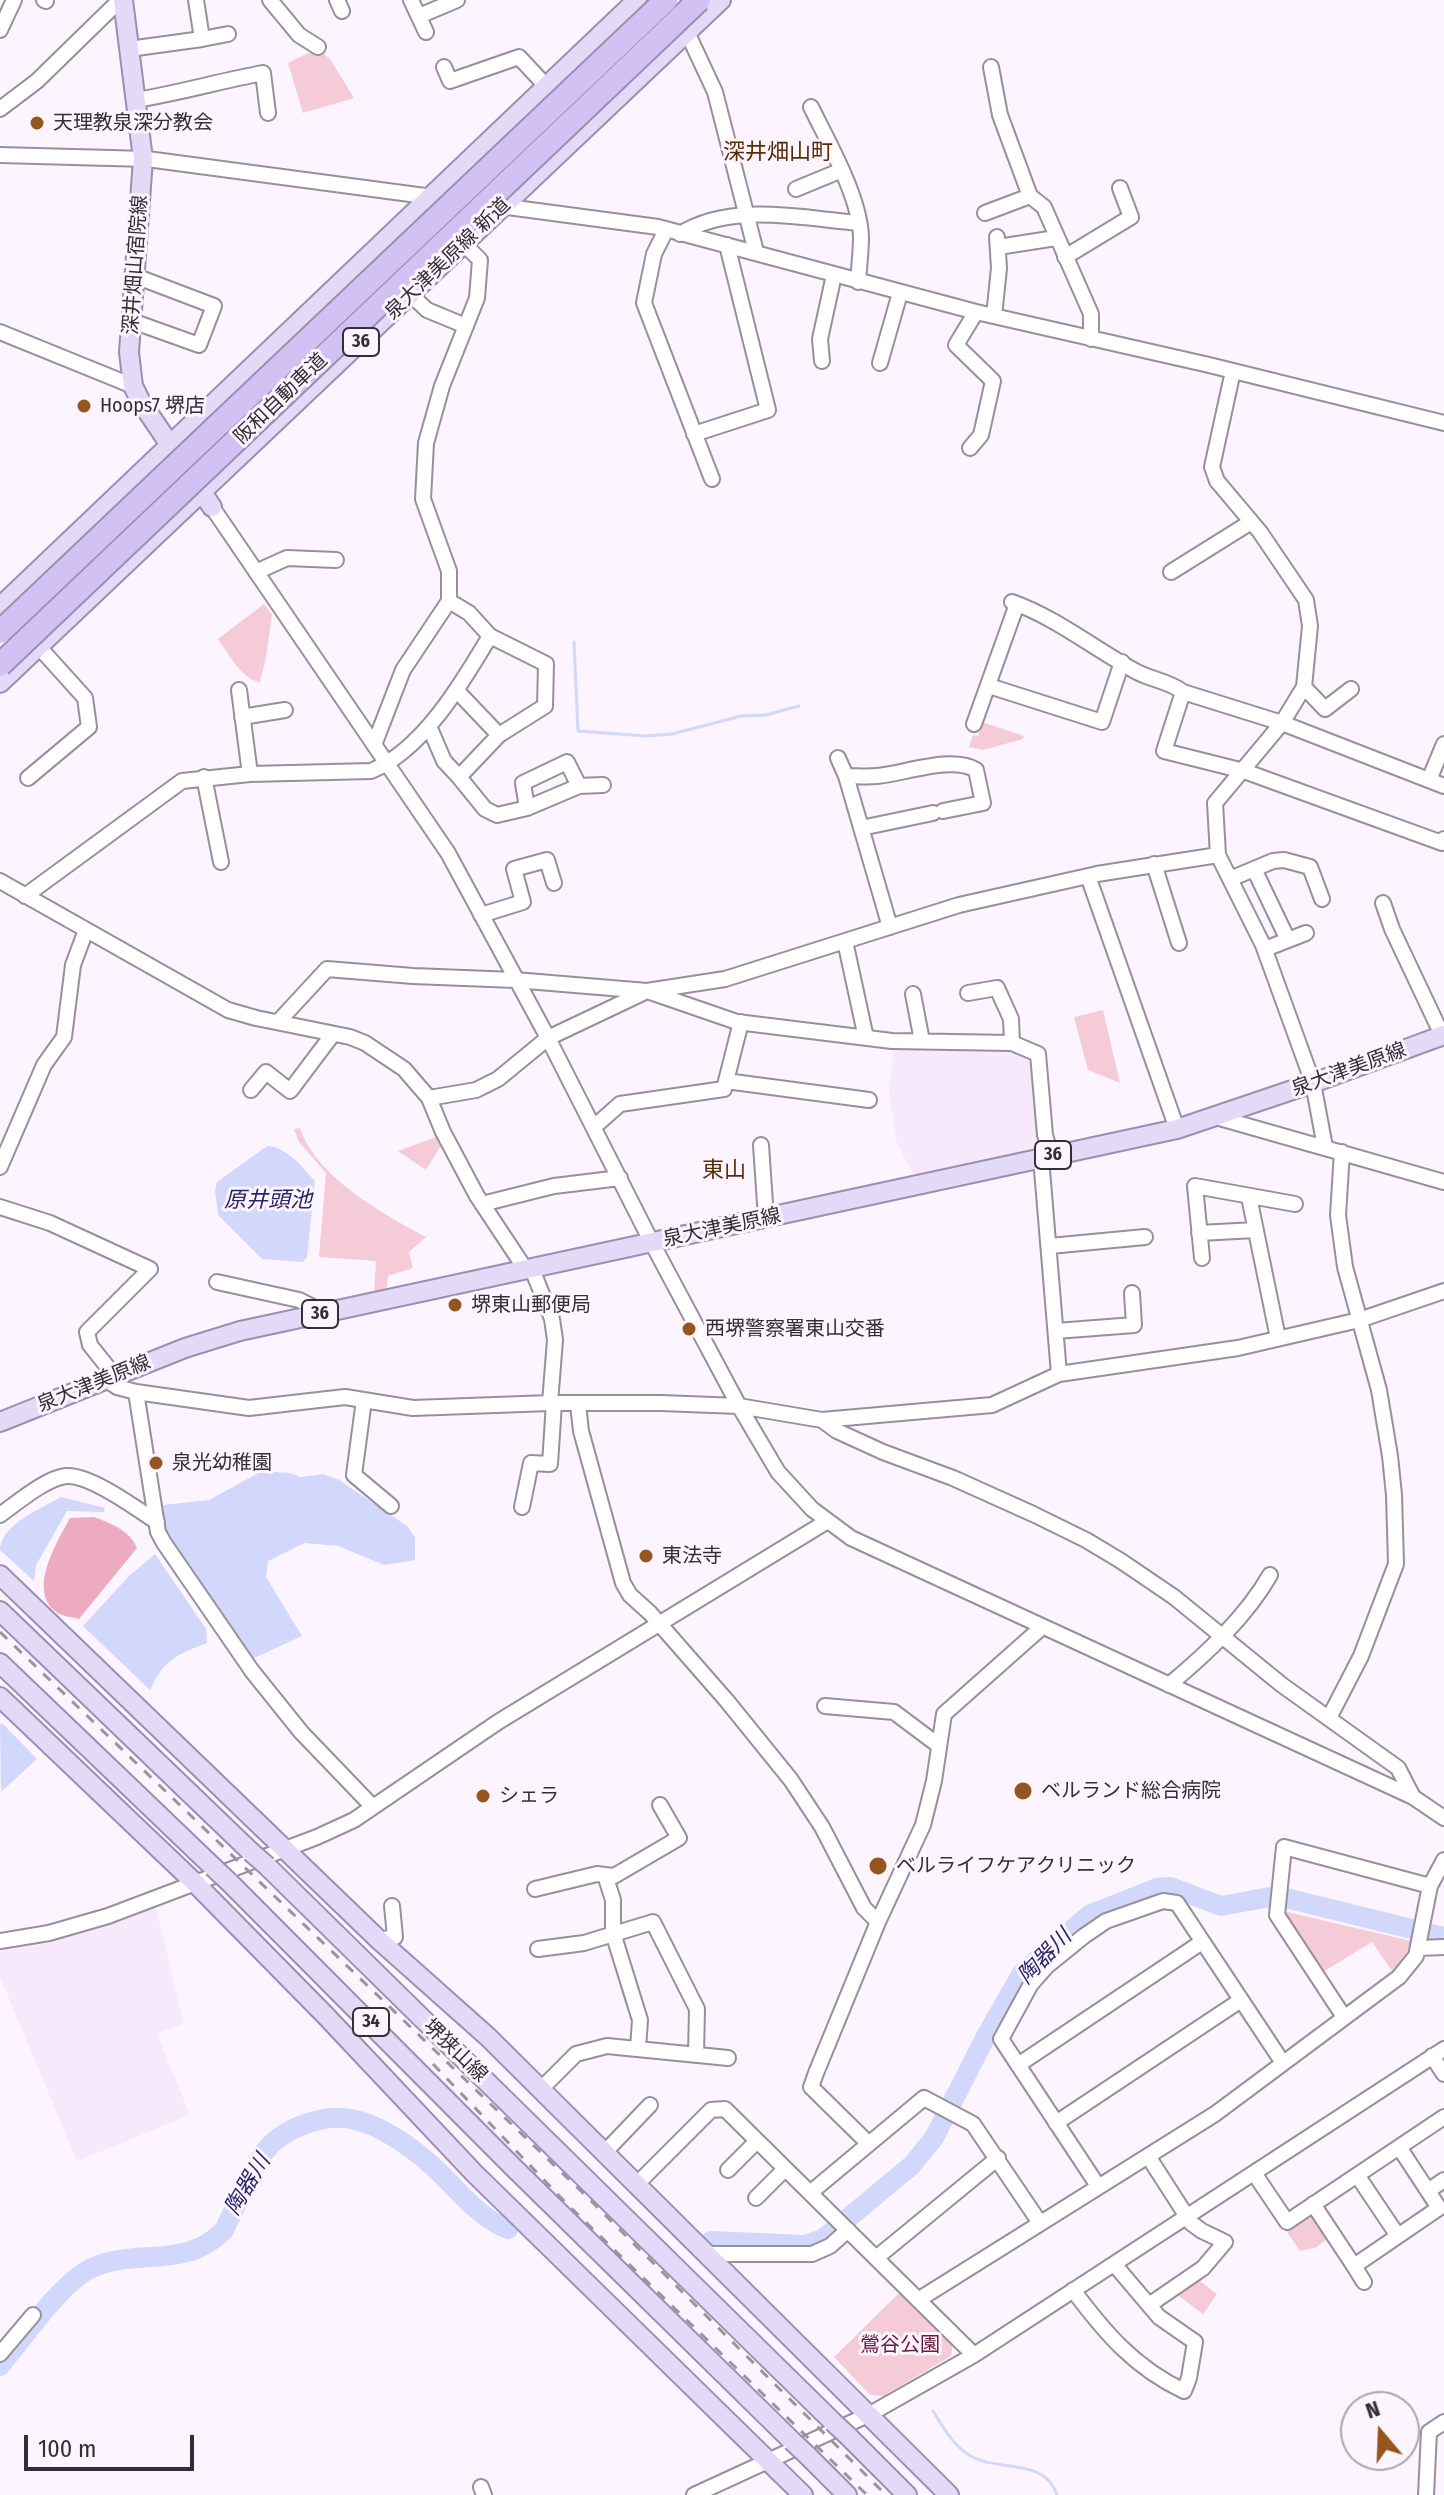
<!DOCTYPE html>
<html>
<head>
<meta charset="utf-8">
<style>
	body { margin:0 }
	#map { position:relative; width:1444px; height:2495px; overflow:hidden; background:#fcf4ff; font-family:"Fira Sans Condensed",sans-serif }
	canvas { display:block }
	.north { position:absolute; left:1340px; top:2391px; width:80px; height:80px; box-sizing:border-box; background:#fcf4ff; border:2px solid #aca5ae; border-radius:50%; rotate:341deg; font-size:22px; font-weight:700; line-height:32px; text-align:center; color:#332f34 }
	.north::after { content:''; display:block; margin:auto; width:28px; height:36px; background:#95561d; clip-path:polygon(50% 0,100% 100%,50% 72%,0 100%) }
	.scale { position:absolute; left:24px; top:2435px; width:170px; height:36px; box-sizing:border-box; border:4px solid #332f34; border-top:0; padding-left:10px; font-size:24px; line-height:28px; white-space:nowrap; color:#332f34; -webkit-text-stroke:6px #fcf4ff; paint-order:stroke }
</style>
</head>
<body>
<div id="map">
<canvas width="1444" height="2495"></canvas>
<div class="north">N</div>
<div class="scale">100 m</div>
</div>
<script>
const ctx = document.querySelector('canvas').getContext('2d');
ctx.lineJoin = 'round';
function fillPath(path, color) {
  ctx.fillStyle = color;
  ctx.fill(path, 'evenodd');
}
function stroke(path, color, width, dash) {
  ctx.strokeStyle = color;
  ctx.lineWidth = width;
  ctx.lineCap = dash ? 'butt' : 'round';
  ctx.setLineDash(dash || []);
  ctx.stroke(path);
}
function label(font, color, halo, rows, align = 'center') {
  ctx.font = font + ' "Fira Sans Condensed","Noto Sans JP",sans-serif';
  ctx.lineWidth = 6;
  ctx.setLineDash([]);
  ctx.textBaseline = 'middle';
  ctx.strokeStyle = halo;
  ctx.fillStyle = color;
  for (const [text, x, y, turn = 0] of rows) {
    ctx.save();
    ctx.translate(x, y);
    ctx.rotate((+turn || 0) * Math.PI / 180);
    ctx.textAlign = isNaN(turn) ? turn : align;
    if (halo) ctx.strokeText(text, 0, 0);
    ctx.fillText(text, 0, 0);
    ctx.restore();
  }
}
fillPath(new Path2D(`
	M894 1045 1011 1047 1030 1054 1041 1152 917 1180 897 1144 889 1092Z
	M155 1904 184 2023 157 2034 190 2115 77 2161 0 1977V1947Z`), '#f7e8fc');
fillPath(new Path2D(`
	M317 49 330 59 354 98 303 113 288 63Z
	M264 604 272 615 266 658 260 682C242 680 228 653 218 639Z
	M982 722 1024 736 1023 739 983 750 969 747 973 735 978 736Z
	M1103 1010 1120 1083 1088 1070 1074 1017Z
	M300 1128C316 1177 383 1214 426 1237L409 1252 413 1268 388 1276 386 1292 374 1295 376 1261 319 1257 326 1173 299 1142 294 1129Z
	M436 1137 442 1144 426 1170 398 1151Z
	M1283 1911 1411 1941C1407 1955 1402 1962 1392 1971L1372 1942 1323 1972 1283 1916Z
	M1309 2214 1314 2215 1329 2238 1315 2248 1300 2251 1285 2229Z
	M1196 2278 1217 2294 1203 2314 1175 2293Z
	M901 2291 953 2343 951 2356 883 2396 870 2395 834 2357Z`), '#f5cbd7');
fillPath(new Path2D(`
	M94 1517C111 1523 130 1531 137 1548L79 1619C72 1617 60 1616 55 1611 28 1589 57 1542 70 1518Z`), '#edabc0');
fillPath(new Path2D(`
	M267 1146C286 1146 303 1168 315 1181L307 1257 303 1262 262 1259 218 1215 215 1191 217 1182Z
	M262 1471 290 1473 301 1477 323 1474 339 1480 407 1526 415 1537V1560L384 1565 338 1546 304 1543 268 1561 266 1577 302 1636 250 1660 165 1532 163 1505 209 1500Z
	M61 1497 105 1508 104 1512 67 1511 36 1565 34 1581 0 1550C0 1525 42 1508 61 1497Z
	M155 1554 206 1629 207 1643C178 1654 163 1660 150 1690L83 1626 129 1576Z
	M2 1723 37 1759 1 1792 0 1725Z`), '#d2d8fb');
stroke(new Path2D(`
	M574 642 578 731 646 736 672 734 741 716 766 715 799 706
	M933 2411C943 2427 953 2445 969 2455 997 2473 1044 2456 1057 2495`), '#d2d8fb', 3);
stroke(new Path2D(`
	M711 2241 805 2245 823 2239 912 2165 934 2138 985 2038 1022 1973 1089 1915 1157 1888 1171 1887 1221 1906 1270 1897 1286 1898 1444 1937
	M0 2366C23 2339 61 2282 92 2268 137 2247 185 2271 224 2230 237 2205 247 2177 263 2154 281 2128 325 2112 356 2120 381 2126 410 2146 429 2163 454 2184 477 2218 508 2229`), '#d2d8fb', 20);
const minor = new Path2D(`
	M44 0 46 1
	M270 0 299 35 318 47
	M337 0 342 11
	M411 0 426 32
	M672 0 715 92 756 252
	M419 16 457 0
	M0 30 14 0
	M202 39 228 34
	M129 49 202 39 196 0
	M444 67 450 81 519 57 546 86
	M991 67 1000 115 1030 196 1044 207 1091 314V339
	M136 100C179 93 220 81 263 73L268 113
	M811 107C828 142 860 197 861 237 861 252 859 267 858 282
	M0 109 37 81 120 0
	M0 155 147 159 658 227 976 312 1209 365 1444 423
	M796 189 842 170
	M985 213 1030 196
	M666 230 654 254 644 303 712 479
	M680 234C732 202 800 218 858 223
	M998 247 1056 238
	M1065 257 1131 217 1120 188
	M411 295 427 310 466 326
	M994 316 999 268 997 237
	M132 321 199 345 214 306 135 276
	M0 332 133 386
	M822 361 820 339 834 275
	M880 363 900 293
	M1233 371 1212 467 1217 481 1260 532 1306 600 1310 626 1304 687 1282 723 1215 803 1218 855 1263 945 1313 1083 1325 1147
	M694 434 768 410 727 245
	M970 448 981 435 993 381 956 345 976 312
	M212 507 448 853 548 1038 652 1243 739 1406 778 1472 812 1509 851 1538 1413 1797 1444 1818
	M256 572 287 558 336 560
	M1171 572 1251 522
	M449 601 469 613 490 636
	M1012 602C1057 618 1096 650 1137 672 1152 680 1169 681 1183 692
	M989 686 1102 722 1122 662
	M1304 687 1325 709 1351 689
	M239 690 250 774
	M242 717 285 710
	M974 724 1017 604
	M429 726 444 761 459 777 499 735
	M374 745 403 670 449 601V571L423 499 426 443 442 386 477 298 480 260 464 244
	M838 758 846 776 890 927
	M846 776C856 776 867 777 877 776 903 774 952 755 976 770L983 803 943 811
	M204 777 221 862
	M459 777 485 809 497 815 527 808 579 786 603 785
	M28 778 89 727 85 698 39 647
	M1429 780 1444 744
	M1444 786 1282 723 1183 692 1164 751 1244 771 1442 843 1444 839
	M527 808 523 783 567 762 579 786
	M861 828 933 813
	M1154 864 1179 943
	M1254 869 1288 940
	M1088 876 1177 1129
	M1230 879 1273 861 1284 860 1310 867 1322 899
	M0 881 228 1010 256 1018 350 1037 365 1043 404 1069 429 1098 443 1132 477 1196 526 1270
	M25 896 182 781 250 774 371 771C423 750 462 683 490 636L546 664 545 706 499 735 458 692
	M1383 903 1392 929 1442 1035
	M481 915 523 902 514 869 547 860 554 883
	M845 941 866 1038
	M1265 949 1306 933
	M968 993 997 988 1011 1019 1012 1043
	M913 994 922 1041
	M278 1022 327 969 413 976 515 980 647 991 737 1022 892 1041 1012 1043 1038 1054 1045 1135 1051 1155
	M726 1081 869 1100
	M251 1090 266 1072 290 1091 333 1034
	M429 1098 476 1090 498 1079 548 1038 647 991 725 979 959 905 1097 874 1218 855
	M1216 1117 1444 1182
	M594 1127 620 1104 724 1089 741 1022
	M761 1145 766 1218
	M1041 1158 1059 1374
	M0 1167 44 1065 64 1037 73 965 86 930
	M1249 1197 1278 1338
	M482 1204 554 1186 620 1178
	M0 1207 50 1223 150 1269 87 1332 90 1345 114 1375
	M1199 1233 1256 1230
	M1050 1246 1145 1237
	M1202 1258 1195 1186 1295 1204
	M532 1269 552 1319 555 1340 550 1403
	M217 1282 299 1300 325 1313
	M1056 1331 1134 1325 1132 1293
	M105 1379 117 1387 136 1392 249 1408 345 1397 413 1408 550 1403H661L739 1406 822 1420 992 1405 1059 1374 1238 1348 1359 1320 1444 1291
	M136 1392 158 1532 164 1543 252 1671 301 1732 373 1807
	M364 1400 354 1475 391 1506
	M578 1404 581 1431 623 1583 630 1595 650 1613 727 1701 791 1780 822 1827 864 1908 878 1922
	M822 1420 837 1431 883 1452 953 1478 1033 1514 1086 1540 1121 1561 1174 1597 1282 1685 1398 1768 1413 1797
	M522 1507 531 1463 550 1464 554 1403
	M0 1515C17 1503 46 1478 66 1476 90 1474 137 1509 157 1522
	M1169 1685C1206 1654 1246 1617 1270 1575
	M825 1706 894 1712 938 1745
	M1329 1718 1361 1656 1396 1564 1394 1495 1390 1456 1379 1390 1345 1267 1338 1215 1342 1152
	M605 1875 614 1876 679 1838 660 1805
	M535 1889 597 1874 605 1875 613 1900V1933L640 2020 638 2049
	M379 1940 395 1937 392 1906
	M0 1941 49 1933 108 1916 317 1837 354 1820 498 1722 826 1522
	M1419 1948 1444 1947
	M538 1949 584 1943 653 1922 697 2009 696 2054
	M1344 2017 1277 1915 1284 1847 1430 1886
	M1432 2056 1444 2074
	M1018 2065 1202 1942
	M541 2089 576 2054 607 2046 728 2058
	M1056 2123 1241 2000
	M868 2143 811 2087 816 2073 878 1922 923 1825 934 1781 944 1714 1041 1628
	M605 2152 650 2105
	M1148 2156 1191 2223 1202 2231 1225 2242 1203 2268 1149 2305
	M728 2170 757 2141
	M1254 2173 1287 2222 1444 2117
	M1357 2175 1398 2236
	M637 2184 711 2110 725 2109 974 2355
	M1098 2186 1001 2039 1031 1984 1047 1966 1084 1936 1106 1921 1163 1901 1177 1903 1283 2063
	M1428 2191 1444 2180
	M810 2193 924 2098 973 2124 1040 2223
	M756 2198 785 2169
	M1313 2204 1354 2266 1439 2208 1399 2147
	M707 2254H812L830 2246 848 2230
	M876 2258 998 2158
	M1354 2266 1364 2282
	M1073 2290C1105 2333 1135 2368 1184 2391L1189 2378 1195 2342 1159 2317 1114 2264
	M918 2300 1215 2114 1399 1977 1416 1956 1430 1886 1444 1860
	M0 2354 33 2315
	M481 2487 484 2495
	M694 2495 870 2414 974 2355 1444 2049
	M1426 2495 1429 2432 1444 2422`);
const major = new Path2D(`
	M123 0 143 159 129 352 133 386 141 402 212 507
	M0 607 637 0
	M0 683 721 0
	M0 1422 185 1348 240 1331 1177 1129 1313 1083 1444 1035
	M0 1575 379 1940 488 2037 949 2495
	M0 1611 251 1852
	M0 1663 213 1867
	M0 1697 195 1883 326 2016 474 2173 803 2495
	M267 1866 833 2422
	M229 1882 511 2165 792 2441
	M848 2436 907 2495
	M807 2455 847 2495`);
stroke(minor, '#998f9c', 18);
stroke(major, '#9a8fb0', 22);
stroke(minor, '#fff', 14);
stroke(major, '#e3daf8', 18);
stroke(new Path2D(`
	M0 1632 582 2192 886 2495
	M433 2064 567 2204 867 2495`), '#9a949c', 3, [10, 10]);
const majorBridge = new Path2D(`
	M251 1852 267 1866
	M213 1867 229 1882
	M833 2422 848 2436
	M792 2441 807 2455`);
const highwayBridge = new Path2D(`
	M0 632 666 0
	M0 665 699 0`);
stroke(majorBridge, '#9a8fb0', 22, []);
stroke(highwayBridge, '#9a8fb0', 26, []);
stroke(majorBridge, '#e3daf8', 18);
stroke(highwayBridge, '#d1c2f3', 22);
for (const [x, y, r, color] of [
	[37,123,8,"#95561d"],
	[84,406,8,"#95561d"],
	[455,1305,8,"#95561d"],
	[689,1329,8,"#95561d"],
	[156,1463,8,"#95561d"],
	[646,1556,8,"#95561d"],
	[1023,1791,10,"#95561d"],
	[483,1796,8,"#95561d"],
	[878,1866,10,"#95561d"]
]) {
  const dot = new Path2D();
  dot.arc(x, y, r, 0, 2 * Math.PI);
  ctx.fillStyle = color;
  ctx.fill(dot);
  stroke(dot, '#fcf4ff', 3);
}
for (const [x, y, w] of [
	[361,342,36],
	[1053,1155,36],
	[320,1314,36],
	[371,2022,36]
]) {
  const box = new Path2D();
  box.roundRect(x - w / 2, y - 14, w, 28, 6);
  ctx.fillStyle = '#fcf4ff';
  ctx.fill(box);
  stroke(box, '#332f34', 2);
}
label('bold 18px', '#332f34', null, [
	["36",361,342],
	["36",1053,1155],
	["36",320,1314],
	["34",371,2022]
]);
label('20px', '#332f34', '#fcf4ff', [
	["天理教泉深分教会",53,123],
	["Hoops7 堺店",100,406],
	["堺東山郵便局",471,1305],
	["西堺警察署東山交番",705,1329],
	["泉光幼稚園",172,1463],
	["東法寺",662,1556],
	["ベルランド総合病院",1041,1791],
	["シェラ",499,1796],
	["ベルライフケアクリニック",896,1866]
], 'left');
label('20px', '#332f34', '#fcf4ff', [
	["泉大津美原線 新道",448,259,-44],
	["深井畑山宿院線",136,265,-86],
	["阪和自動車道",281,399,-44],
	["泉大津美原線",1349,1070,-20],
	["泉大津美原線",722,1228,-12],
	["泉大津美原線",94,1384,-22],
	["堺狭山線",455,2051,44]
]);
label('20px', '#681c3c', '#fcf4ff', [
	["鶯谷公園",900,2345]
]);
label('22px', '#572d02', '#fcf4ff', [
	["深井畑山町",778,153],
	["東山",724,1171]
]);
label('italic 22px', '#272667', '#fcf4ff', [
	["原井頭池",268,1201],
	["陶器川",1045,1957,-46],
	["陶器川",248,2185,-59]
]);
</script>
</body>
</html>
